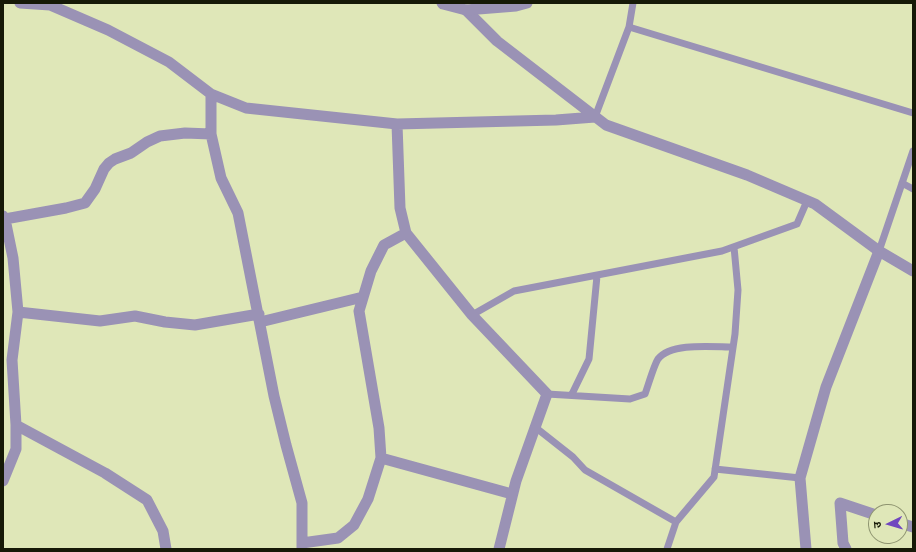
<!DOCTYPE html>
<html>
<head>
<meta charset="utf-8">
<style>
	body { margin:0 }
	#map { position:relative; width:916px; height:552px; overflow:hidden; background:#dfe7b8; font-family:Arial,"Noto Sans Devanagari",sans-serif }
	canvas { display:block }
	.frame { position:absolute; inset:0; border:4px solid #161907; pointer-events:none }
	.north { position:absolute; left:868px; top:504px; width:40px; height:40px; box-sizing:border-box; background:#dfe7b8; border:1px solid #8f9571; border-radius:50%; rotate:265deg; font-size:11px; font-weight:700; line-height:16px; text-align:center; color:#161907 }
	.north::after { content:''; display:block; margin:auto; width:14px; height:18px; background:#7147bf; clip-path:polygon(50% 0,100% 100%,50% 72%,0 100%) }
</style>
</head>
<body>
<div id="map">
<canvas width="916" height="552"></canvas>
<div class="frame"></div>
<div class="north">उ</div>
</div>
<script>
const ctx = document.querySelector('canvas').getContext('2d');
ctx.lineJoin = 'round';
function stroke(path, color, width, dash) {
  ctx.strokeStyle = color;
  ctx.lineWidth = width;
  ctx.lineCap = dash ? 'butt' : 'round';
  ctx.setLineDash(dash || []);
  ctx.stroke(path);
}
stroke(new Path2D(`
	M629 27 913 113
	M595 117 629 27 633 3
	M902 183 913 189
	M879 251 913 151
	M472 315 514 291 722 251 797 224 807 201
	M547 394 630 399 645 394C648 386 654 365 658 359 671 342 714 347 733 347
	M572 394 589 359 597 276
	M535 427 573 457 585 470 676 522
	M715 469 800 478
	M667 549 676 522 714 477 735 334 738 290 734 247`), '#9a92b5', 7);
stroke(new Path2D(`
	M20 3 50 5 108 30 169 62 211 94 246 108 397 124 556 120 595 117
	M466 10 497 41 606 125 747 175 815 204 879 251 913 271
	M211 94V134L221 178 238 213 274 396 286 445 302 503V549
	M397 124 400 208 406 233 472 315 547 394 516 481 499 549
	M3 216 5 219 13 258 18 312 12 360 16 425V449L3 481
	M5 219 66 208 85 203 95 189 104 169 109 163 115 159 131 153 147 142 160 136 185 133 211 134
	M18 312 100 321 135 316 165 322 195 325 259 314
	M260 322 363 297
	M16 425 105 473 147 500 163 531 166 549
	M381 458 512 494
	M900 523 913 527
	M302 543 338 538 354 525 368 499 381 458 379 428 359 311 371 271 384 245 406 233
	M806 549 800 478 826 387 879 251
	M846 549 843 543 840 503 876 515`), '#9a92b5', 11);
stroke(new Path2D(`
	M442 3 443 4 466 10 516 6 527 3`), '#9a92b5', 11);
</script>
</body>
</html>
